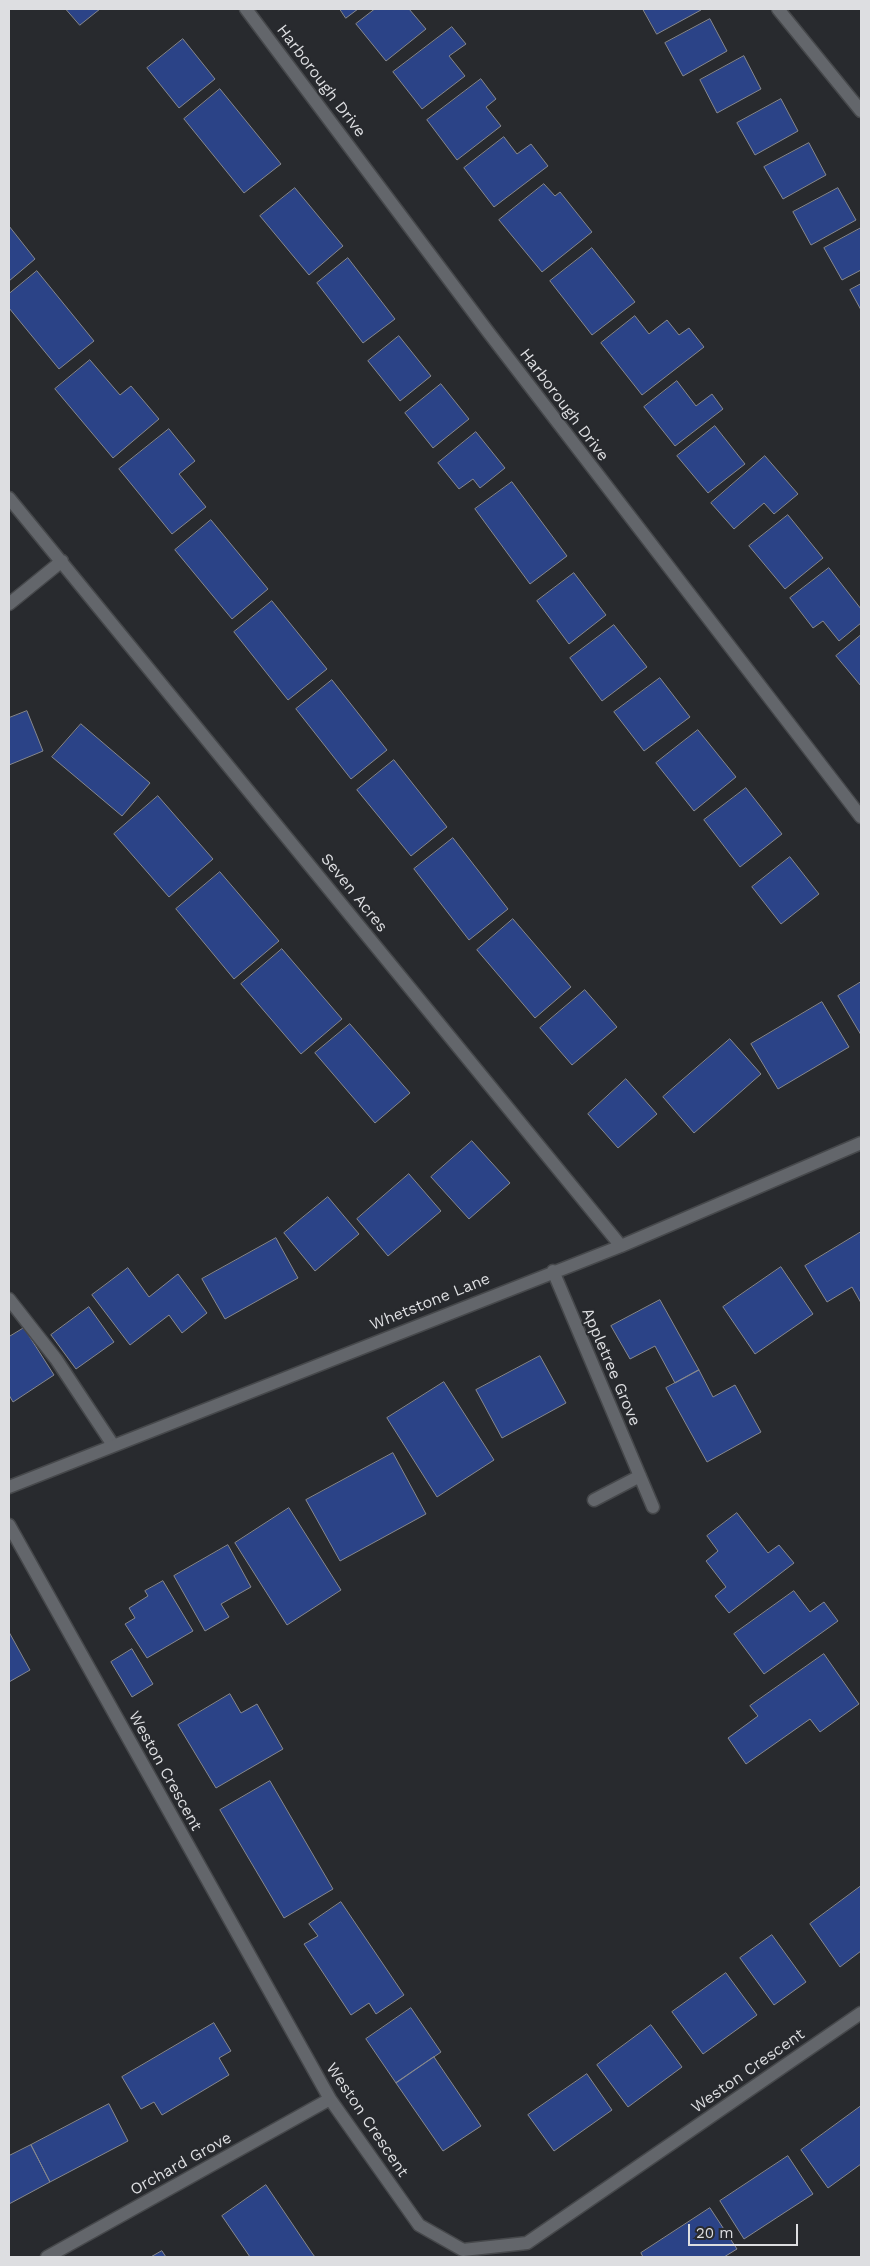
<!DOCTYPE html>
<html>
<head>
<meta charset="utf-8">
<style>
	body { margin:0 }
	#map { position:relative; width:870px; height:2266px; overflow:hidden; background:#282a2e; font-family:"Work Sans",sans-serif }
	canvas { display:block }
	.frame { position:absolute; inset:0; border:10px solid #dddee1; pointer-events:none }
	.scale { position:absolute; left:688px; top:2224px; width:110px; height:22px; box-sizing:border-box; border:2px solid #dddee1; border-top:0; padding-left:6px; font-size:15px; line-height:18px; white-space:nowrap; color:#dddee1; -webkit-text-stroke:4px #282a2e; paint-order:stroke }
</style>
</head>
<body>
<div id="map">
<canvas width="870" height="2266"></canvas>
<div class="frame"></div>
<div class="scale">20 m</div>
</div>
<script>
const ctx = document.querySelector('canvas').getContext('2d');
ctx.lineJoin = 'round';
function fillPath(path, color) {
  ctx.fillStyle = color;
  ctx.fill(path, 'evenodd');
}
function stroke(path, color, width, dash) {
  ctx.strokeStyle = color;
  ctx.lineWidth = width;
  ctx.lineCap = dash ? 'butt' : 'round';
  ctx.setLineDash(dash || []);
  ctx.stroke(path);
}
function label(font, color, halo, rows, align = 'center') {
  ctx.font = font + ' "Work Sans",sans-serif';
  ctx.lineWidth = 4;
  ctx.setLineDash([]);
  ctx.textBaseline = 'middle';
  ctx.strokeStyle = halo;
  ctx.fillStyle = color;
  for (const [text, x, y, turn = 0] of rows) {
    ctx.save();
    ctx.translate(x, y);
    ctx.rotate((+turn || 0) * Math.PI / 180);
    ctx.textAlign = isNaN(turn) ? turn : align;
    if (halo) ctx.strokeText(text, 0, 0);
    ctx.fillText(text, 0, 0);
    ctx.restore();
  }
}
const building = new Path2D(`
	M66 9H100L80 25Z
	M340 9H358L346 18Z
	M375 9H409L426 29 386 61 356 24Z
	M643 9H700L701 10 657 34Z
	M710 19 727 51 683 76 665 43Z
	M452 27 466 44 449 56 465 76 422 109 393 72Z
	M183 39 215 79 179 108 147 68Z
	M744 56 761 89 717 113 700 80Z
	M481 79 496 99 486 107 501 126 457 160 427 120Z
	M220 89 281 164 244 193 184 119Z
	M781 99 798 131 755 155 737 123Z
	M504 137 517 154 531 144 548 166 494 207 464 168Z
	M809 143 826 175 783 199 764 167Z
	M544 184 555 196 560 192 592 232 542 272 499 220Z
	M295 188 343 246 309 275 260 216Z
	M838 188 856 220 811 245 793 212Z
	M9 226 35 259 9 281Z
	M861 228V270L842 280 824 248Z
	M592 248 635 302 592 335 550 281Z
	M348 258 395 319 363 343 317 283Z
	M37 271 94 341 59 369 9 308V294Z
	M861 284V310L850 290Z
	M635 316 649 334 667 320 679 335 689 328 704 347 642 395 601 343Z
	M399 336 431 376 400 401 368 361Z
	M90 360 120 395 131 386 159 419 113 458 55 389Z
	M677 381 696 406 712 394 723 409 675 446 644 407Z
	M441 384 469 419 433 448 405 413Z
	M715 426 745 464 708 493 677 456Z
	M169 429 195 461 179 474 206 507 172 534 119 469Z
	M476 432 505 468 480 488 473 479 459 489 438 463Z
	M765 456 798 494 774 514 764 503 734 529 711 503Z
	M512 482 567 556 530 584 475 509Z
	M788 515 823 558 785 589 749 546Z
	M211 520 268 589 232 619 175 550Z
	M829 568 861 609V623L839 641 823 621 813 628 790 598Z
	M574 573 606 615 569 644 537 601Z
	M272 601 327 669 288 700 234 632Z
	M614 625 647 667 602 701 570 658Z
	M861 635V686L836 656Z
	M660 678 690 717 644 751 614 712Z
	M332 680 387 750 351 779 296 709Z
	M27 711 43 751 9 765V718Z
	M81 724 150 783 122 816 52 757Z
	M698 730 736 777 694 811 656 763Z
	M394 760 447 827 411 856 357 790Z
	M746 788 782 834 740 867 704 820Z
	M158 796 213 859 169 897 114 834Z
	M453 838 508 909 469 940 414 869Z
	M790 857 819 894 781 924 752 887Z
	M220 872 279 941 234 979 176 909Z
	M513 919 571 987 535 1018 477 950Z
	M282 949 342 1019 301 1054 241 984Z
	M861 982V1035L838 996Z
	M585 990 617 1027 572 1065 540 1028Z
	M822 1002 849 1047 778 1089 751 1044Z
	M350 1024 410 1093 375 1123 315 1053Z
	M730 1039 761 1074 694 1133 663 1097Z
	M626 1079 657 1114 618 1148 588 1114Z
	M472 1141 510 1183 469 1219 431 1177Z
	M409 1174 441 1211 388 1256 357 1219Z
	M328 1197 359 1234 315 1271 284 1233Z
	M861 1232V1303L852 1287 827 1302 805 1266Z
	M276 1238 298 1278 225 1319 202 1279Z
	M781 1267 813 1314 755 1354 723 1307Z
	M128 1268 149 1297 178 1274 207 1313 182 1333 169 1315 130 1345 92 1295Z
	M660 1300 699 1370 675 1383 655 1346 630 1359 611 1326Z
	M89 1307 114 1342 76 1369 51 1335Z
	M24 1328 54 1375 13 1402 9 1395V1337Z
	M540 1356 566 1403 502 1438 476 1390Z
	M699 1370 713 1397 735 1385 761 1432 707 1462 666 1388Z
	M444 1382 494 1460 437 1497 387 1418Z
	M393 1453 426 1514 340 1561 306 1500Z
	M289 1508 341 1590 287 1625 235 1543Z
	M737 1513 768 1553 779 1545 794 1563 729 1613 715 1596 726 1587 706 1561 718 1551 707 1536Z
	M228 1545 251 1587 221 1604 229 1617 205 1631 174 1576Z
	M163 1581 193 1631 147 1658 125 1624 135 1618 129 1608 148 1596 145 1591Z
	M794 1591 810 1612 824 1602 838 1621 764 1674 734 1634Z
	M9 1632 30 1670 9 1682Z
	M132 1649 153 1684 132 1697 111 1662Z
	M824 1654 859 1704 820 1732 810 1719 746 1764 728 1738 758 1716 750 1706Z
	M230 1694 241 1713 257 1704 283 1749 216 1788 178 1725Z
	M270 1781 333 1889 284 1918 220 1810Z
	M861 1886V1951L840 1967 810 1924Z
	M341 1902 404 1995 376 2014 369 2003 351 2015 304 1944 318 1936 309 1924Z
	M772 1935 806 1982 774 2005 740 1958Z
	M726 1973 757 2015 703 2054 672 2012Z
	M411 2008 441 2052 396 2083 366 2039Z
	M214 2023 231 2051 219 2058 229 2075 162 2115 154 2102 141 2109 122 2077Z
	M651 2025 682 2067 628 2107 597 2065Z
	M434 2057 481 2126 443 2151 396 2083Z
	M587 2074 612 2110 554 2151 528 2115Z
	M109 2104 128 2141 50 2182 31 2145Z
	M861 2106V2164L828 2188 801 2150Z
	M31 2145 50 2182 9 2204V2156Z
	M788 2156 813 2194 744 2239 720 2201Z
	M266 2185 312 2253 315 2257H250L222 2216Z
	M710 2208 737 2249 724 2257H643L641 2253Z
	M162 2251 166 2257H151Z`);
fillPath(building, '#2b4387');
stroke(building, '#86888e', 1);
const lane = new Path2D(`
	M9 1299 56 1359 113 1445`);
const street = new Path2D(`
	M246 9 489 333 861 817
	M778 9 861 111
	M9 498 621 1246
	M9 604 62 561
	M553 1271 653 1507
	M9 1487 621 1246 861 1143
	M594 1500 640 1476
	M9 1525 330 2099 419 2225 463 2250 527 2243 861 2013
	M47 2257 330 2099`);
stroke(lane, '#46484b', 15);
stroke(street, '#46484b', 15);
stroke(lane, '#63666b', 12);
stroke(street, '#63666b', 12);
label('16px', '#dddee1', '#282a2e', [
	["Harborough Drive",321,81,53],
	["Harborough Drive",564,405,53],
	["Seven Acres",354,893,51],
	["Whetstone Lane",430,1302,-22],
	["Appletree Grove",611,1367,67],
	["Weston Crescent",165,1771,61],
	["Weston Crescent",748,2071,-35],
	["Weston Crescent",367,2120,56],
	["Orchard Grove",181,2164,-29]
]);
</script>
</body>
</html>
